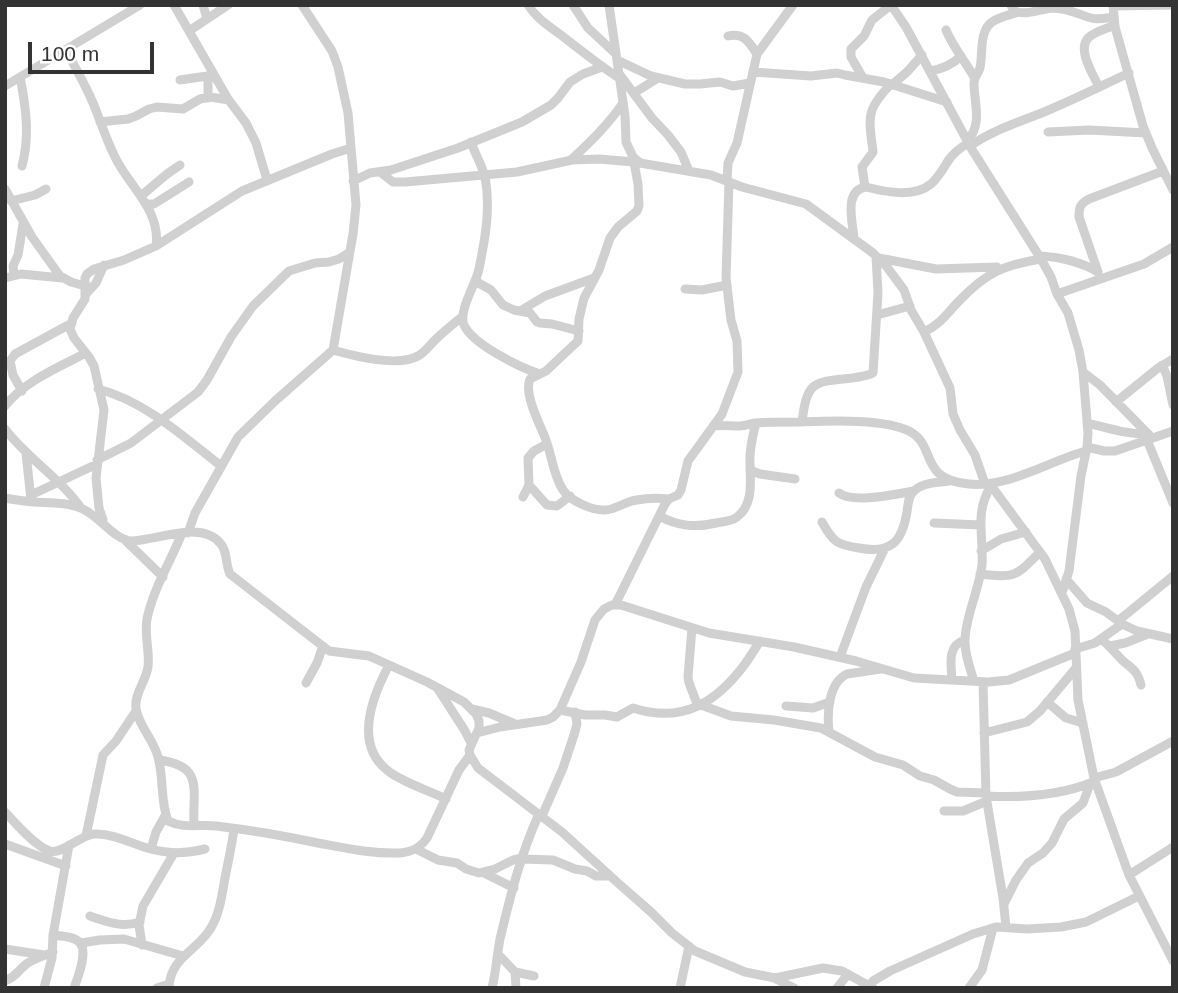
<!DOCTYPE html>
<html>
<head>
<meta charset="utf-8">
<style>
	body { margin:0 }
	#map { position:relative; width:1178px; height:993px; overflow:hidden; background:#fff; font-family:Helvetica,sans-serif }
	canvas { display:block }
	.frame { position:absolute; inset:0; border:7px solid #333; pointer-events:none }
	.scale { position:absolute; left:28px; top:42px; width:126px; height:32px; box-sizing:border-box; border:4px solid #333; border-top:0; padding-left:9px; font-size:21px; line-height:24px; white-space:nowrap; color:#333; -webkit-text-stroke:5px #fff; paint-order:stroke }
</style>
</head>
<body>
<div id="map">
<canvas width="1178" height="993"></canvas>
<div class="frame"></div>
<div class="scale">100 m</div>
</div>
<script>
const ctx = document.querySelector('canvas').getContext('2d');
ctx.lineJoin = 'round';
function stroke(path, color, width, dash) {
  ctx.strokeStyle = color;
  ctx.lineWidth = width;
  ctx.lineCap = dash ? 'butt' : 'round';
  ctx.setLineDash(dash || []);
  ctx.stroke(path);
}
stroke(new Path2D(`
	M174 5 228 99 246 123 256 143 267 180
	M203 5 207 19
	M528 5C536 18 549 26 561 35 580 50 599 65 619 78
	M573 5 588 28 616 54
	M609 5 625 116 626 142 633 157 640 163 711 175 742 187 806 204 873 253 887 267 904 290 911 310 924 332 950 388 953 414 960 430 975 455 985 484
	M891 5 906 27 971 148 1041 259 1051 277 1057 294 1068 313 1079 350 1083 372 1088 433 1087 447 1081 476 1069 571 1062 593
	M1011 5 1014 11C1028 16 1039 9 1053 8 1067 8 1078 14 1091 18 1098 20 1106 18 1114 17
	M1113 5 1115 27 1143 126 1152 148 1173 190
	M1113 6 1173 5
	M946 30C953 47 965 61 974 77
	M189 31 228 5
	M728 36C744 32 749 42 757 54
	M66 50C74 65 82 79 89 94 99 115 105 138 116 159 130 187 161 211 156 246
	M617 60 651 76 685 84H700L720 82 733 86 750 83
	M930 71C942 69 952 65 961 56
	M753 72 811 76 837 73 845 75 884 82 947 102
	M620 75 652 118 668 135 681 152 689 171
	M20 77C26 107 30 137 22 166
	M863 78 851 57V49L864 36 872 20 891 5
	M180 80 214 75
	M892 85 908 71 922 55
	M5 86 140 5
	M1099 87C1093 74 1077 50 1088 38 1095 31 1106 29 1115 25
	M634 93 658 78
	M208 98V76
	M100 122 128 119 136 116 149 109 157 107 183 109 200 99 210 97 229 100
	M1048 132 1089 130 1146 133
	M967 140C983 126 974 102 974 83 974 76 978 75 980 68 983 54 979 31 992 22 999 17 1010 15 1018 12
	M471 142C475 154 482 165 485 177 491 207 485 240 479 269 476 284 458 311 464 325 472 344 521 368 540 374
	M970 146C993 130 1019 122 1044 112 1073 100 1101 86 1129 73
	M633 157 638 184 639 206 637 211 618 227 610 238 599 270 584 298 579 319 578 341 546 371 530 379C524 393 538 421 544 435 552 453 552 473 563 490 570 501 593 511 606 510 617 509 626 501 637 500 647 498 658 498 669 499
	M571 160C590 142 608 125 623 103
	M380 172 393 182H405L517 172 572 160 599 159 634 162
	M353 181 370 173 391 170 458 148 522 122 551 105 558 98 570 82 583 74 602 67
	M727 181 728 163 737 143 757 54 793 5
	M865 187 862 167 873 152C869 117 865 111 891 84
	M5 189 32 237 60 276 71 282 85 286
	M141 196 167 174 180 165
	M11 201 35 195 46 189
	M146 204H154L189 182
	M854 239C853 223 843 190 866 187 886 192 914 198 931 184 938 178 943 169 948 161 953 153 960 148 968 143
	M1040 256C1059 257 1081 262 1098 272
	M879 258 936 269 997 267
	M1098 272 1079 217C1079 207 1080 204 1089 199L1163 171
	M14 275 13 266 18 255 23 224
	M5 278 21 274 62 278
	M475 281 491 290 503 305 514 310 530 313 537 322 540 323 552 324 579 331
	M685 289 702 290 727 285
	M86 294 96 283 104 265
	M1057 294 1144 264 1173 247
	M520 311 545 296 594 278
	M877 315 910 306
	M924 332C942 323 947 313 960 300 987 272 1004 265 1041 259
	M333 350C354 356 398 367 418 356 425 352 429 346 434 341 443 332 453 324 463 316
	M1162 365 1167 376 1173 405
	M1083 372 1100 385 1152 438
	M98 389C145 401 184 437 221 466
	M22 391 13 375 10 361 15 354 72 323
	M1116 402 1158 368 1173 359
	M5 406C25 381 59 367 86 353
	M802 422C807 381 813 382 852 378 860 377 867 376 873 373L878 293 876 256
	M1087 423C1107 428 1126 434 1147 434
	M713 426C722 425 730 426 740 426 745 426 750 424 755 423 769 422 784 422 798 422 828 421 882 418 909 431 938 446 917 479 969 484 1008 488 1049 461 1086 451
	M5 429C27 458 60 478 81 508
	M1147 440 1173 503
	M1087 447 1104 451H1115L1173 431
	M26 453 31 500
	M97 460 131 443 198 392 207 380 231 337 253 306 289 271 315 263 329 262 339 259 350 252
	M750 470 760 474 795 479
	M990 484 1045 559 1069 609 1075 631 1078 700 1094 778 1129 875 1173 961
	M529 485 547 505 557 506 570 496
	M839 493C853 504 896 494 914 491
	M31 495 97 464
	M523 497 529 485 528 458 534 451 547 444
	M5 498C15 500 24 501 33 502 50 503 68 502 83 509 101 518 111 536 129 541 154 542 200 519 220 543 228 551 225 564 230 574L329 651 369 656 427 682 464 702 476 714 479 721V728L469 750 470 755 478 768 562 832 618 883 651 912 672 933 695 951 745 972 775 978 823 968 842 971 873 988
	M659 516C678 526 695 528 716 523 723 522 732 521 737 517 756 503 749 475 750 455 751 444 753 434 756 423
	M103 520 99 508 96 478 104 410 94 366 89 357 74 338 70 329 73 318 85 299V278L87 274 94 269 124 260 156 246 242 191 332 154 351 148
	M822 522C833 542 837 545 859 548 891 554 902 542 907 512 908 505 908 497 913 492 922 482 937 483 949 481
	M934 523 981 525
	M182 533C171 561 153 589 147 619 144 636 150 650 148 667 146 681 134 694 136 708 138 725 154 740 158 757 164 778 160 801 168 821 184 829 199 824 216 826 250 830 285 836 318 843 345 848 372 854 400 853 412 852 420 848 427 838L459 770 470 755
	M188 533 195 513 238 437 275 401 333 350 353 234 356 205 348 113 338 67 332 51 302 5
	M126 541 163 577
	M981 551 1001 539 1026 532
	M980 574C1016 578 1015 577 1040 552
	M1066 579 1087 603 1106 612 1122 624 1137 631 1173 639
	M615 605 665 504 669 499 678 495 681 490 688 461 722 414 738 372 737 341 731 320 726 278 729 182
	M1118 621 1173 576
	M692 628 688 677 689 683 698 706
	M1101 639C1110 646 1115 653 1123 661 1133 669 1138 672 1141 685
	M1110 646 1125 643 1148 634
	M1075 649 1095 643 1122 624
	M840 657 866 587 885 548
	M389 665C373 695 353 743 387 770 401 782 428 790 446 799
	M952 679C951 664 947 645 965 640
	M974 681C970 668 964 652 965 639 966 615 979 590 982 565 984 536 974 513 991 486
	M983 682 986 796 1003 898 1006 927
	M306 683 317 663 323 646
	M438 689 465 731 471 743
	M1047 702 1066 718 1083 723
	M701 705 731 716 774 720 821 728 875 757 903 765 920 776 934 780 950 789 957 792 986 793
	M786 706 813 708 830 702
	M472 709 489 713 515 724
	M560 710 585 715H605L617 717 633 708C682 724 716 703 745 664 750 657 755 649 760 641
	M829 732C827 714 828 683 847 674L881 669
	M477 733 500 727 547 720 553 717 560 710 581 662 595 620 604 609 612 605H621L709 633 794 647 856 661 914 678 988 682 1009 680 1075 653
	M984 733 1027 722 1040 711 1076 668
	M159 760C205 766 192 790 194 825
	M1094 778 1116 772 1173 741
	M986 796C1023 798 1059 796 1093 782
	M944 811H963L987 801
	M5 812C15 823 36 847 50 851 62 855 80 835 94 834 112 833 130 843 147 848 168 854 184 854 205 849
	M542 816 563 768 574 735 577 724 575 712
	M86 836 103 755 116 741 136 711
	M5 844 66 866
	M151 849 156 832 166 814
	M416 849 438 860 457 863 466 869 479 873 495 869 513 860 523 858
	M522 859 553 860 575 869 587 871 596 876H609
	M484 873 514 888
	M1129 875 1173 847
	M1004 904 1016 880 1028 863 1043 853 1052 843 1064 819 1083 803 1090 784
	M90 916C108 922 122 928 140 922
	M53 935C61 936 75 936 80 943 88 952 78 977 74 988
	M81 943 100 940 124 939 183 956
	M142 945 139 925 143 906 174 853
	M5 949 44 955
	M498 954 515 972 534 976
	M515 972 516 988
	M774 978 794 988
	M5 981C17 976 16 973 24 966 31 959 44 956 53 952
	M869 986 873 981 890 971 973 934 996 927 1027 929 1061 927 1086 922 1139 896
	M44 988 52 958 53 935 69 845
	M157 988 169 984
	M169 988C170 956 200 950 212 926 220 912 222 894 225 878 228 862 232 845 234 829
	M492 988C496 972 497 955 500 939 510 897 521 853 539 814
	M680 988 689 946
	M837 988 848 974
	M969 988 982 970 993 928`), '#d0d0d0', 9);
</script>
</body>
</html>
